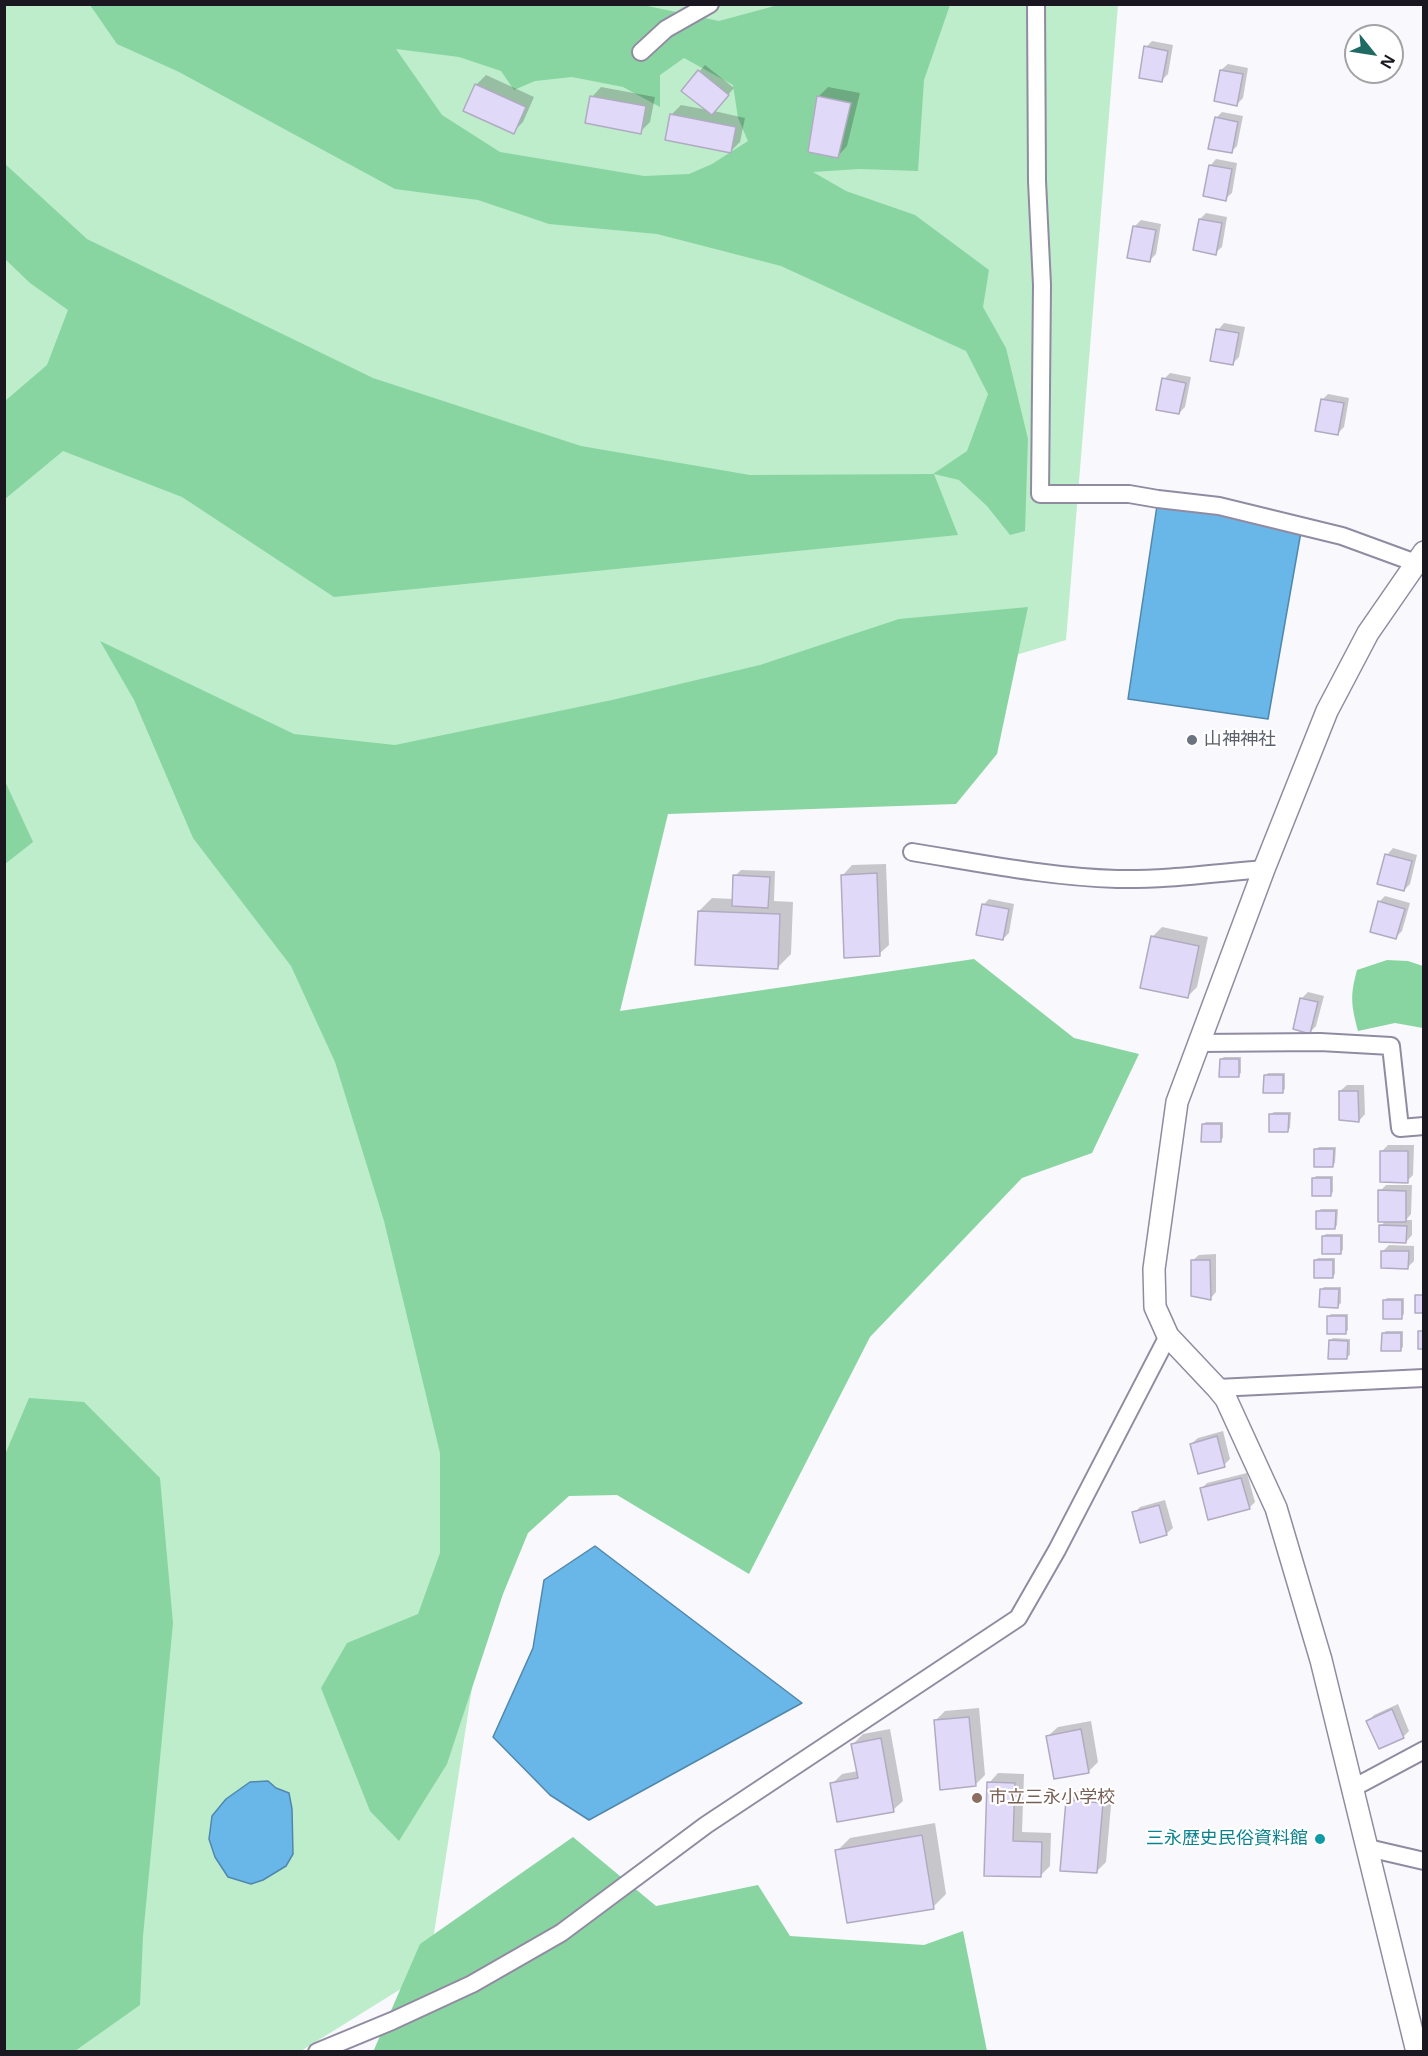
<!DOCTYPE html>
<html>
<head>
<meta charset="utf-8">
<style>
	body { margin:0 }
	#map { position:relative; width:1428px; height:2056px; overflow:hidden; background:#f9f8fd; font-family:"Noto Sans",sans-serif }
	canvas { display:block }
	.frame { position:absolute; inset:0; border:6px solid #1a1720; pointer-events:none }
	.north { position:absolute; left:1344px; top:24px; width:60px; height:60px; box-sizing:border-box; background:#fff; border:2px solid #a3a2a6; border-radius:50%; rotate:120deg; font-size:16px; font-weight:700; line-height:24px; text-align:center; color:#1a1720 }
	.north::after { content:''; display:block; margin:auto; width:21px; height:27px; background:#206a64; clip-path:polygon(50% 0,100% 100%,50% 72%,0 100%) }
</style>
</head>
<body>
<div id="map">
<canvas width="1428" height="2056"></canvas>
<div class="frame"></div>
<div class="north">N</div>
</div>
<script>
const ctx = document.querySelector('canvas').getContext('2d');
ctx.lineJoin = 'round';
function fillPath(path, color) {
  ctx.fillStyle = color;
  ctx.fill(path, 'evenodd');
}
function stroke(path, color, width, dash) {
  ctx.strokeStyle = color;
  ctx.lineWidth = width;
  ctx.lineCap = dash ? 'butt' : 'round';
  ctx.setLineDash(dash || []);
  ctx.stroke(path);
}
function label(font, color, halo, rows, align = 'center') {
  ctx.font = font + ' "Noto Sans","Noto Sans JP",sans-serif';
  ctx.lineWidth = 4.5;
  ctx.setLineDash([]);
  ctx.textBaseline = 'middle';
  ctx.strokeStyle = halo;
  ctx.fillStyle = color;
  for (const [text, x, y, turn = 0] of rows) {
    ctx.save();
    ctx.translate(x, y);
    ctx.rotate((+turn || 0) * Math.PI / 180);
    ctx.textAlign = isNaN(turn) ? turn : align;
    if (halo) ctx.strokeText(text, 0, 0);
    ctx.fillText(text, 0, 0);
    ctx.restore();
  }
}
fillPath(new Path2D(`
	M5 5H1118L1066 640 351 854 524 1352 428 1972 301 2051H5Z`), '#bdedcb');
fillPath(new Path2D(`
	M638 4 719 21 778 5H950L924 80 918 171 859 169 813 172 846 191 915 215 989 270 983 307 1006 348 1028 439 1025 531 1010 535 987 506 959 480 934 474 958 535 334 597 182 497 63 451 5 499V401L47 365 68 310 30 283 5 259 4 163 87 239 373 378 581 446 750 475 933 474 967 451 988 394 966 351 781 266 657 234 549 224 478 200 395 189 179 72 117 44 90 5ZM396 49 459 57 501 71 514 90 535 81 572 77 623 87 660 107V75L684 58 733 85 738 118 748 141 712 164 689 174 644 176 500 152 442 115Z
	M1028 607 997 754 956 804 668 814 620 1011 974 959 1074 1038 1139 1054 1092 1153 1022 1178 870 1337 749 1574 617 1495 569 1496 528 1533 503 1594 447 1764 399 1841 370 1811 321 1688 347 1643 418 1614 440 1553V1453L384 1221 335 1062 291 966 193 838 134 700 100 641 294 734 395 745 612 700 760 665 899 619Z
	M4 779 33 842 5 864H4Z
	M1387 960 1408 961 1423 966V1028L1395 1023 1358 1031C1351 1004 1350 996 1357 970Z
	M29 1398 84 1402 160 1478 173 1623 143 1936 140 2005 75 2051H5L4 1457Z
	M573 1837 656 1906 758 1885 790 1936 924 1945 963 1931 987 2051 373 2052 420 1944Z`), '#89d5a2');
const water = new Path2D(`
	M1158 499 1302 526 1268 719 1128 699Z
	M595 1546 802 1703 589 1820 550 1795 493 1737 533 1648 544 1580Z
	M268 1781 276 1788 289 1793 292 1809 293 1854 286 1866 263 1880 251 1884 228 1877 215 1857 209 1839 212 1816 226 1799 250 1782Z`);
fillPath(water, '#69b7e8');
stroke(water, '#5187ac', 1.5);
fillPath(new Path2D(`
	M1152 41 1173 45 1168 74 1161 81 1146 47Z
	M1228 64 1248 68 1243 98 1237 104 1221 70Z
	M705 65 734 88 714 111 745 118 740 142 730 152 671 115 681 105 708 110 683 90Z
	M486 75 534 97 523 122 513 132 476 85Z
	M601 87 655 97 650 122 640 132 592 97Z
	M828 87 860 93 847 146 838 156 818 97Z
	M1222 112 1243 116 1237 146 1231 152 1216 118Z
	M1216 159 1237 163 1232 193 1225 199 1210 166Z
	M1206 213 1227 217 1222 247 1215 253 1200 219Z
	M1141 220 1161 224 1156 254 1150 260 1134 227Z
	M1224 323 1245 327 1239 357 1233 363 1218 330Z
	M1170 373 1191 377 1185 407 1179 413 1164 379Z
	M1328 394 1349 398 1344 427 1337 434 1322 400Z
	M1393 848 1417 855 1410 884 1404 890 1387 855Z
	M886 864 889 945 879 954 843 875 852 865Z
	M741 870 775 871 774 901 793 902 791 954 778 967 699 911 712 898 733 899 735 876Z
	M1385 896 1410 903 1402 931 1396 937 1379 902Z
	M989 899 1014 904 1009 933 1003 939 983 905Z
	M1162 927 1208 937 1197 987 1187 997 1152 937Z
	M1308 992 1324 996 1316 1026 1310 1032 1294 1028 1302 998Z
	M1224 1057H1241V1073L1238 1075 1221 1059Z
	M1268 1073H1285V1089L1282 1092 1265 1076Z
	M1347 1085H1364L1365 1114 1359 1121 1340 1091Z
	M1274 1112H1291L1290 1128 1288 1130 1271 1114Z
	M1206 1122H1223V1138L1220 1140 1203 1124Z
	M1388 1145H1414L1413 1175 1407 1181 1382 1151Z
	M1319 1147H1336L1335 1163 1333 1165 1316 1149Z
	M1316 1176H1333V1192L1330 1195 1313 1179Z
	M1386 1185H1412L1411 1214 1406 1220H1412V1235L1406 1242 1381 1226 1386 1220 1380 1191Z
	M1321 1209H1338L1337 1225 1335 1228 1318 1211Z
	M1326 1234H1343V1250L1340 1252 1323 1236Z
	M1389 1245 1414 1246V1261L1408 1267 1383 1251Z
	M1216 1254V1292L1210 1299 1192 1261 1199 1255Z
	M1318 1258H1335V1274L1332 1277 1315 1260Z
	M1324 1287H1341V1303L1338 1306 1321 1290Z
	M1387 1298H1404V1314L1401 1317 1384 1301Z
	M1331 1314H1348V1330L1345 1333 1328 1317Z
	M1386 1331H1403V1347L1400 1350 1383 1334Z
	M1333 1338 1350 1339V1355L1347 1357 1330 1341Z
	M1223 1431 1230 1459 1224 1465 1191 1444 1198 1438Z
	M1247 1473 1255 1502 1249 1508 1201 1489 1207 1483Z
	M1165 1500 1173 1528 1166 1534 1134 1513 1140 1507Z
	M1398 1704 1409 1731 1403 1737 1368 1721 1374 1715Z
	M979 1708 985 1775 975 1785 935 1721 945 1711Z
	M1091 1721 1098 1762 1088 1772 1048 1736 1058 1727Z
	M890 1729 903 1801 893 1810 832 1784 842 1774 858 1771 853 1744 863 1734Z
	M998 1773 1024 1774 1022 1832 1051 1833 1050 1866 1040 1876 986 1874 989 1783Z
	M1077 1791 1112 1794 1106 1862 1096 1872 1068 1801Z
	M935 1823 946 1894 933 1907 837 1851 850 1838Z`), '#0003');
const building = new Path2D(`
	M1144 46 1168 51 1162 82 1139 78Z
	M698 70 729 95 712 115 681 91Z
	M1220 70 1243 74 1237 106 1214 101Z
	M475 84 526 107 514 134 463 111Z
	M590 96 646 106 641 134 585 123Z
	M817 96 851 103 838 158 808 152Z
	M670 114 736 127 731 153 665 140Z
	M1215 117 1238 122 1232 153 1208 149Z
	M1209 165 1232 169 1226 201 1203 196Z
	M1199 219 1222 223 1216 255 1193 250Z
	M1133 226 1156 230 1150 262 1127 258Z
	M1216 329 1239 333 1233 365 1210 361Z
	M1162 378 1186 383 1179 414 1156 410Z
	M1321 399 1344 403 1338 435 1315 431Z
	M1385 854 1412 861 1404 891 1377 884Z
	M877 873 880 956 844 958 841 875Z
	M733 875 770 877 768 908 732 906Z
	M1378 901 1405 909 1396 939 1370 932Z
	M982 904 1009 909 1003 940 976 935Z
	M698 911 780 914 778 969 695 965Z
	M1151 936 1199 946 1188 998 1140 988Z
	M1300 998 1318 1002 1310 1034 1293 1029Z
	M1220 1059H1239V1077H1219Z
	M1264 1075H1283V1093H1263Z
	M1339 1091H1358L1359 1122 1339 1120Z
	M1269 1114H1289L1288 1132H1269Z
	M1202 1124H1221V1142H1201Z
	M1314 1149H1334L1333 1167H1314Z
	M1380 1151H1408V1183L1380 1182Z
	M1312 1178H1331V1196H1312Z
	M1378 1190 1406 1191V1222H1378Z
	M1316 1211H1336L1335 1229H1316Z
	M1379 1225 1407 1226 1406 1243 1379 1242Z
	M1322 1236H1341V1254H1322Z
	M1381 1251H1409L1408 1269 1381 1268Z
	M1191 1260H1210L1211 1300 1191 1296Z
	M1314 1260H1333V1278H1314Z
	M1320 1289H1339L1338 1308 1319 1307Z
	M1415 1295H1424V1313H1415Z
	M1383 1300H1402V1319H1383Z
	M1327 1316H1346V1334H1327Z
	M1418 1331H1424V1349H1418Z
	M1382 1333H1401V1351H1381Z
	M1329 1340 1348 1341 1347 1359H1328Z
	M1217 1436 1225 1467 1198 1474 1190 1444Z
	M1241 1478 1250 1509 1208 1520 1200 1488Z
	M1159 1505 1167 1535 1140 1543 1132 1512Z
	M1392 1709 1404 1738 1379 1749 1366 1721Z
	M969 1717 976 1786 940 1790 934 1720Z
	M1081 1729 1089 1773 1054 1779 1046 1736Z
	M881 1738 894 1812 837 1822 830 1783 858 1778 851 1744Z
	M987 1782 1015 1783 1013 1841 1042 1842 1041 1877 984 1876Z
	M1066 1800 1103 1803 1097 1873 1060 1871Z
	M922 1835 934 1909 847 1923 835 1850Z`);
fillPath(building, '#e1d9f8');
stroke(building, '#b1abc2', 1.5);
const minor = new Path2D(`
	M1036 4 1037 181 1042 285 1040 494H1129L1158 499 1219 506 1342 536 1424 566
	M641 52 666 29 710 4
	M912 852C980 863 1049 877 1117 879 1166 880 1215 873 1264 869
	M1199 1043 1320 1042 1391 1046 1400 1128 1424 1126
	M1217 1388 1424 1378
	M1353 1788 1424 1750
	M1368 1848 1424 1861
	M317 2052 392 2021 472 1984 561 1933 706 1825 1018 1618 1057 1550 1168 1336`);
const tertiary = new Path2D(`
	M1417 2052 1321 1660 1276 1508 1226 1399 1217 1388 1168 1336 1155 1307 1154 1269 1177 1102 1264 869 1327 711 1368 633 1424 552`);
stroke(minor, '#918ba2', 20);
stroke(tertiary, '#918ba2', 24);
stroke(minor, '#fff', 16);
stroke(tertiary, '#fff', 21);
for (const [x, y, r, color] of [
	[1192,740,6,"#6b7280"],
	[977,1798,6,"#8d6e63"],
	[1320,1839,6,"#0f9aa8"]
]) {
  const dot = new Path2D();
  dot.arc(x, y, r, 0, 2 * Math.PI);
  ctx.fillStyle = color;
  ctx.fill(dot);
  stroke(dot, '#fff', 2);
}
label('18px', '#5b616d', '#fff', [
	["山神神社",1204,740]
], 'left');
label('18px', '#785e54', '#fff', [
	["市立三永小学校",989,1798]
], 'left');
label('18px', '#0d838f', '#fff', [
	["三永歴史民俗資料館",1308,1839]
], 'right');
</script>
</body>
</html>
